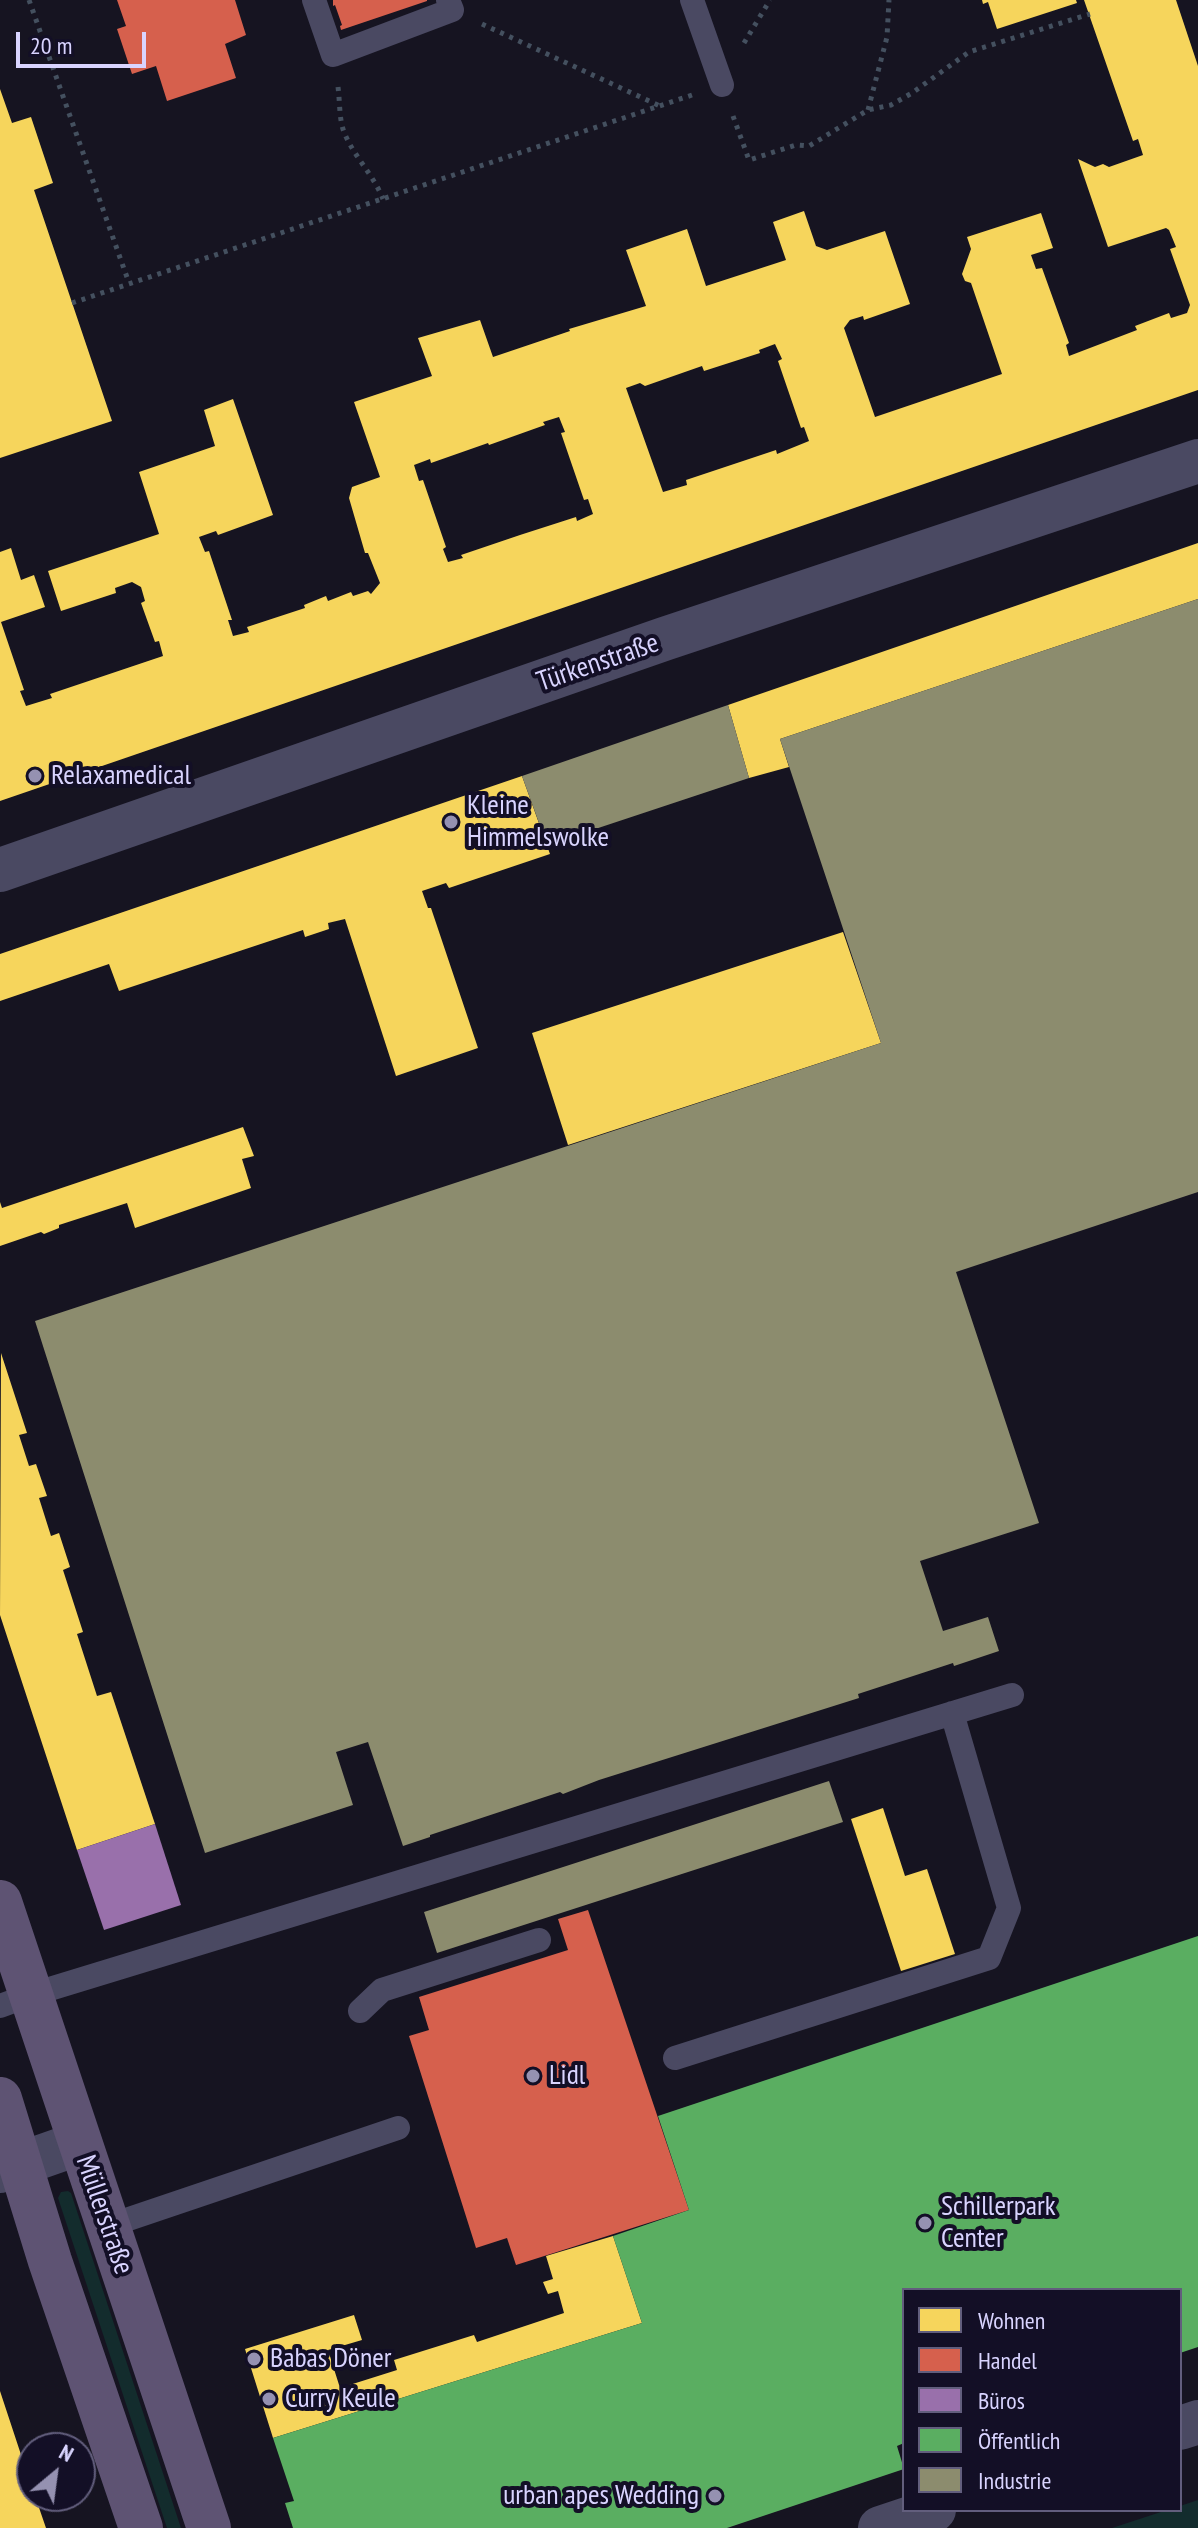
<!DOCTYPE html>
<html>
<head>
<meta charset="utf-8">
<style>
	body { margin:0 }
	#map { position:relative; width:1198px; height:2528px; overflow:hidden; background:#161421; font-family:"PT Sans Narrow",sans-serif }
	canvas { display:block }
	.legend { position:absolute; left:902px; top:2288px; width:280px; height:224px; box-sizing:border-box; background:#130f26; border:2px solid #625e7d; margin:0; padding:10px 14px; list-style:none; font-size:24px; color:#d9d4ff }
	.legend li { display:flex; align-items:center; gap:16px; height:40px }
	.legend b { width:40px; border:2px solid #625e7d }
	.north { position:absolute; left:16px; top:2432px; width:80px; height:80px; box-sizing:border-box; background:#130f26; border:2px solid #625e7d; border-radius:50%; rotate:29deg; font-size:22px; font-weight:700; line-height:32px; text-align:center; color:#d9d4ff }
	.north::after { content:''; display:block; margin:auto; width:28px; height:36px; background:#9591b1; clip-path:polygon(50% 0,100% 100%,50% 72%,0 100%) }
	.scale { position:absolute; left:16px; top:32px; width:130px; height:36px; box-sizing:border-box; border:4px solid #d9d4ff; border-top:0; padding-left:10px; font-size:24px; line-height:28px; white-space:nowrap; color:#d9d4ff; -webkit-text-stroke:6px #130f26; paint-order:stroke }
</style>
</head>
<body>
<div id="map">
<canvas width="1198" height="2528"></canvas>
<ul class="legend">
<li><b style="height:22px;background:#f6d55c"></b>Wohnen</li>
<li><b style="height:22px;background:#d6604d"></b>Handel</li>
<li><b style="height:22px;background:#9970ab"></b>Büros</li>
<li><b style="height:22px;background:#5aae61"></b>Öffentlich</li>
<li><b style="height:22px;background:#8c8c6e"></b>Industrie</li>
</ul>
<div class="north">N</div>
<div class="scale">20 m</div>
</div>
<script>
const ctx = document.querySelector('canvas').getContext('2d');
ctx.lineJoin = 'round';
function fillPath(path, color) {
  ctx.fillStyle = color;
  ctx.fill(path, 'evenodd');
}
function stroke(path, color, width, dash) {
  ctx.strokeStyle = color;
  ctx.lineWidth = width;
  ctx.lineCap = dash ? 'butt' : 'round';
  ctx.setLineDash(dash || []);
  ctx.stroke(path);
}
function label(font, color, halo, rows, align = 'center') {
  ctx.font = font + ' "PT Sans Narrow",sans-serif';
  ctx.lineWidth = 8;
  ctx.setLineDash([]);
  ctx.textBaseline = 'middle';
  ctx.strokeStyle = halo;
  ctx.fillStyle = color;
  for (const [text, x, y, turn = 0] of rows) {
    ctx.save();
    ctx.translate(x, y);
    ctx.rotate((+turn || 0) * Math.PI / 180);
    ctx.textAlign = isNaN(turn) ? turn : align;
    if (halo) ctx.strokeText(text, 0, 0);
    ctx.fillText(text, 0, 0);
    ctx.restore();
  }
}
fillPath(new Path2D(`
	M68 2191 71 2193 181 2528H167L58 2198 61 2192Z
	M1198 2500V2528H1112L1167 2510H1180V2506Z`), '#132c2d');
fillPath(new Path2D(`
	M982 0H1076L1077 3 997 29 988 2 983 4Z
	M1084 0H1176L1198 66V390L0 801V552L11 548 21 580 34 575 45 607 1 622 24 690 20 691 26 706 52 698 50 694 163 656 159 641 155 642 141 603 145 601 141 587 132 582 115 588 116 593 61 611 48 571 159 534 139 472 215 446 204 410 233 399 273 515 218 535 216 531 199 537 205 552 209 551 232 620H228L233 636 249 632 247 627 305 608 304 605 326 596 328 601 351 592 353 596 368 591 371 594 380 583 368 553H365L349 498 352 487 380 477 354 402 432 376 418 338 480 320 493 357 570 331 569 329 646 306 626 250 687 229 706 286 786 260 773 222 804 211 816 246 827 250 885 231 910 304 864 320 863 316 850 320 844 328 875 417 1002 374 971 283 965 281 962 274 971 249 967 237 1041 213 1053 248 1031 255 1036 269 1042 268 1069 343 1066 345 1069 356 1137 330 1135 326 1169 313 1171 318 1187 313 1190 305 1170 249 1176 247 1169 230 1166 228 1108 247 1078 159 1095 167 1103 164 1109 167 1143 155 1138 139 1133 141ZM775 344 782 359 778 361 801 428 804 427 809 441 777 454 776 450 686 480 687 485 663 492 626 388 640 383 645 386 702 366 704 371 760 353 759 350ZM559 417 565 432 561 433 584 500 588 499 593 514 577 521 576 517 520 535 461 555 463 558 448 562 443 549 446 547 423 480 419 481 414 465 430 459 431 463 488 443 489 445 545 425 543 422Z
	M0 89 12 123 31 117 53 183 34 190 112 421 0 458Z
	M1198 543V599L780 739 789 767 749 778 728 705Z
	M522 776 550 854 449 888 446 883 422 891 428 908H431L478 1048 396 1076 345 919 328 923 329 929 305 937 303 930 119 991 109 964 0 1001V954Z
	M843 932 881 1043 568 1145 532 1033Z
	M243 1127 254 1156 242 1159 251 1188 135 1228 127 1203 59 1225V1228L44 1234 41 1232 0 1246V1202L2 1208Z
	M1 1353 27 1433 19 1435 29 1466 36 1464 47 1496 39 1498 51 1536 59 1533 70 1567 63 1570 83 1632 77 1634 97 1696 111 1692 155 1824 77 1850 0 1615Z
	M883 1808 905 1876 927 1869 955 1954 901 1971 851 1819Z
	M613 2236 642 2323 273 2438 245 2349 354 2315 362 2340 328 2350 340 2388 397 2370 394 2360 474 2335 477 2342 564 2313 558 2291 548 2294 543 2282 553 2279 546 2256Z
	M0 2391 32 2488V2496H35L46 2528H0Z`), '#f6d55c');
fillPath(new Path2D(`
	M117 0H235L246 35 225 44 236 78 167 101 156 66 132 74 117 29 126 26Z
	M333 0H427V1L341 30 340 26 342 25 335 5 333 6Z
	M588 1910 689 2210 516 2265 507 2238 476 2248 409 2036 429 2030 419 1997 568 1950 558 1919Z`), '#d6604d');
fillPath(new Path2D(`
	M155 1824 181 1905 104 1930 77 1850Z`), '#9970ab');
fillPath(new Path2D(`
	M1198 1936V2347L1180 2353V2290H904V2443L897 2446 904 2469 727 2528H293L285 2503 294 2501 273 2438 642 2323 613 2236 689 2210 658 2116Z`), '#5aae61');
fillPath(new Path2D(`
	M1198 599V1192L956 1272 1039 1523 920 1561 943 1631 988 1617 999 1651 954 1666 953 1663 858 1694 859 1698 599 1780 563 1794 560 1792 430 1835V1837L403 1846 368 1742 336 1752 353 1805 205 1853 35 1321 881 1043 780 739Z
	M728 705 749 778 547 845 522 776Z
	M829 1781 843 1822 437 1953 424 1912Z`), '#8c8c6e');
stroke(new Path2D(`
	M29 0 129 283
	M482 24 660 106
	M744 43 770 0
	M338 87C340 102 339 119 344 132 354 157 373 174 383 199
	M868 110 887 37 889 0
	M733 116 749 160 796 145 809 146 868 110 891 105 912 93 969 52 1090 14
	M72 303 692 95`), '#44505f', 5, [4, 6]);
stroke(new Path2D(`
	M314 0 333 55 452 10 448 0
	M692 0 722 85
	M0 2006 30 1995 1012 1695
	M360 2011 382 1990 539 1940
	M675 2058 989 1958 1009 1908 952 1713
	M108 2226 398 2128`), '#4a4962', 24);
stroke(new Path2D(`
	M0 870 664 639 1198 461
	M0 2171 80 2143
	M1180 2428 1198 2422
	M880 2528 934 2510`), '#4a4962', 44);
stroke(new Path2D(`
	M0 1902 209 2528
	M0 2099 50 2261 141 2528`), '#5e5373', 44);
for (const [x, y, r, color] of [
	[35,776,8,"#9591b1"],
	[451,822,8,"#9591b1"],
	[533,2076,8,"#9591b1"],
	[925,2223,8,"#9591b1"],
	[254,2359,8,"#9591b1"],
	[269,2399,8,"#9591b1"],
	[715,2496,8,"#9591b1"]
]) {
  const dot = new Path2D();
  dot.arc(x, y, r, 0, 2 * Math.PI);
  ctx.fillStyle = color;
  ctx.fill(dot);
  stroke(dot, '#130f26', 3);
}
label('28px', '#d9d4ff', '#130f26', [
	["Türkenstraße",598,663,-19],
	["Müllerstraße",104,2215,71]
]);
label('28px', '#d9d4ff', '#130f26', [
	["Relaxamedical",51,776],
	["Kleine",467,806],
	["Himmelswolke",467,838],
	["Lidl",549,2076],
	["Schillerpark",941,2207],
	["Center",941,2239],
	["Babas Döner",270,2359],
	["Curry Keule",285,2399],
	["urban apes Wedding",699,2496,"right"]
], 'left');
</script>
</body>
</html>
